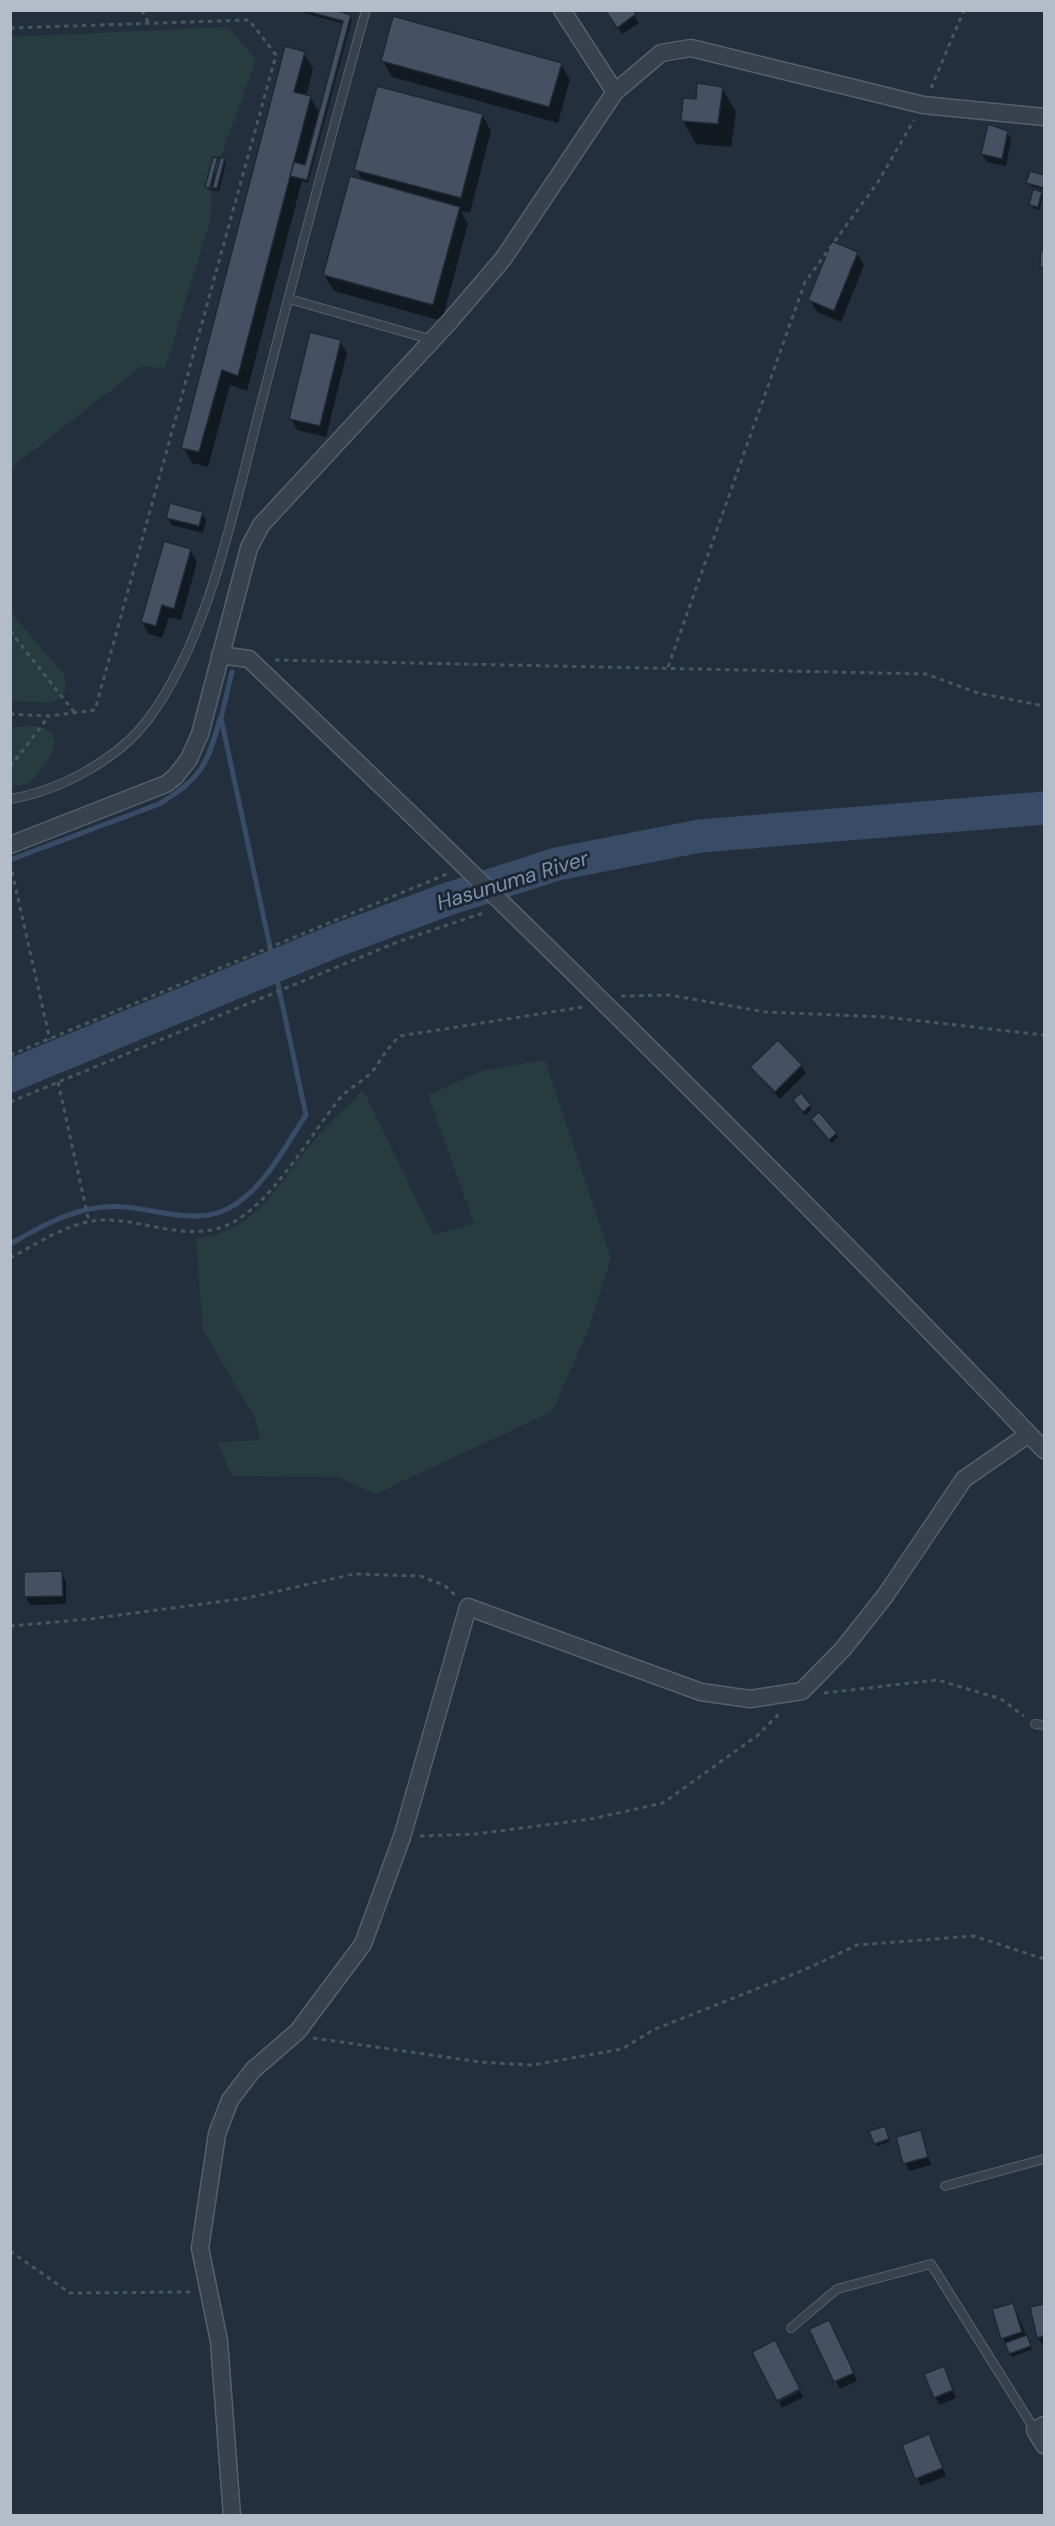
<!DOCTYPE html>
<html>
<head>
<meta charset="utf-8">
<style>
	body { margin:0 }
	#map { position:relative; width:1055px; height:2526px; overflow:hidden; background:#242f3e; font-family:"DM Sans",sans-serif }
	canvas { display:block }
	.frame { position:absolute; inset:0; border:12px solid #b4bcc9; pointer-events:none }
</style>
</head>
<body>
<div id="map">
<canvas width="1055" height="2526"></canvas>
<div class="frame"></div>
</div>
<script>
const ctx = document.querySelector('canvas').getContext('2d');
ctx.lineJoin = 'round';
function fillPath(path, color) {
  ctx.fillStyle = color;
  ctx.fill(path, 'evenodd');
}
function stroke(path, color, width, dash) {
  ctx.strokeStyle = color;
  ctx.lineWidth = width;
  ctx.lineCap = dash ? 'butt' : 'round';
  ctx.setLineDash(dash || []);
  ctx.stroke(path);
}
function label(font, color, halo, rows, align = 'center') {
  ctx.font = font + ' "DM Sans",sans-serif';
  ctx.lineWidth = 6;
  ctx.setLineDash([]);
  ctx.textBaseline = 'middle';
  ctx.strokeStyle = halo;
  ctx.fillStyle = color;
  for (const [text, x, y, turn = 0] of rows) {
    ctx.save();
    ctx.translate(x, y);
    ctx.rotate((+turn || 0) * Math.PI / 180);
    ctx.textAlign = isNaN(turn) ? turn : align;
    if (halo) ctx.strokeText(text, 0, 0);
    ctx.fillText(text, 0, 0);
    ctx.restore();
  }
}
fillPath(new Path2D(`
	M228 27 256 60 220 159 212 189 211 217 165 369 142 366 11 468V37Z
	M10 611 65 676V692L61 699 49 703 11 701Z
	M10 727C19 727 31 725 40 727 73 736 40 773 28 784L11 786Z
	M545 1060 611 1258 588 1330 553 1411 375 1494 338 1477 232 1476 217 1442 260 1440 255 1418 203 1330 196 1239C258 1230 275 1188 312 1143 327 1124 346 1108 363 1090L434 1235 474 1223 428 1095 481 1071Z`), '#263c3f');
fillPath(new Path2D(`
	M294 10H330L350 16 352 19 308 183 302 181 247 391 230 385 208 467 192 463 183 447 304 53 313 69 306 96 310 97 320 114 344 24Z
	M606 10H631L639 23 622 34Z
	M383 61 561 64 570 80 558 123 392 77Z
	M722 88 736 112 731 147 696 144 683 121 697 100Z
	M482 115 491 131 470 213 461 211 468 224 442 321 334 291 324 275 363 181 356 169Z
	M1007 132 1011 140 1006 166 987 162 982 154Z
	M224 160 226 163 219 191 208 190 206 187Z
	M1031 173 1044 177V190L1030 186 1028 183Z
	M1041 193 1043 196 1039 210 1033 208 1031 205Z
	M857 253 864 265 841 322 817 312 810 300Z
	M340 341 347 353 326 437 297 430 291 418Z
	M202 513 206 521 203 533 172 525 167 517Z
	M190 550 197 562 181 620 169 617 162 638 149 634 142 622Z
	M801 1066 806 1073 780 1099 752 1068Z
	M801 1095 812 1109 805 1115 796 1104Z
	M818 1114 838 1137 832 1143 814 1123Z
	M61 1573 66 1581V1604L30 1605 26 1597Z
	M886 2131 890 2142 877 2146 875 2143Z
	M920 2132 931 2165 909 2171 897 2138Z
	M1013 2304 1032 2349 1012 2357 1003 2338Z
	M1044 2306V2345H1042L1038 2337 1032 2308Z
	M811 2330H832L857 2381 840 2389Z
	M948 2375 956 2398 940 2405 935 2397Z
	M800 2391 803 2397 782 2408 779 2402Z
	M929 2436 946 2476 921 2486 903 2446Z`), '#0007');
stroke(new Path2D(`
	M10 860 159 804C200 780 208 764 220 719
	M10 1244C39 1228 69 1210 103 1207 146 1202 196 1232 236 1204 267 1183 286 1145 306 1115L221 718 232 672`), '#394c67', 5);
stroke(new Path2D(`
	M10 1076 335 941 448 899 557 864 700 836 1044 808`), '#394c67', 33);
const building = new Path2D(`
	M302 10H335L351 15 307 180 290 176 294 162 305 165 343 21Z
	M605 10H633L636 14 617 28Z
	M393 16 562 63 549 107 381 61Z
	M285 46 305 52 294 92 311 96 238 376 222 370 199 452 181 448Z
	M697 83 723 87 718 124 681 121 683 98 696 99Z
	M377 86 483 114 461 198 354 170Z
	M988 124 1008 131 1002 159 981 154Z
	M213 157 220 159 212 189 205 187Z
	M218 157 225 158 217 189 210 187Z
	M1030 171 1044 175V188L1026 183Z
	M350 176 460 207 433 305 323 275Z
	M1033 189 1042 192 1038 207 1029 205Z
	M832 241 858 252 834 311 808 300Z
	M1041 250H1044V267H1040Z
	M310 332 341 340 320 426 289 419Z
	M170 503 203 512 199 526 166 518Z
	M164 541 191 549 174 609 162 605 156 626 141 622Z
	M778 1040 802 1065 775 1092 750 1067Z
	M801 1093 811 1105 803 1112 793 1100Z
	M819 1112 837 1133 829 1140 811 1119Z
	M62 1571 63 1596 24 1597V1572Z
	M885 2126 889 2139 874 2144 869 2131Z
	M921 2130 928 2157 903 2164 896 2137Z
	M1013 2303 1022 2332 1001 2339 992 2309Z
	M1044 2304V2336L1037 2338 1030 2307Z
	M829 2320 854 2373 834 2382 809 2329Z
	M1027 2335 1031 2346 1009 2354 1005 2343Z
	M775 2340 800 2389 777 2401 752 2352Z
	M944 2366 953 2390 934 2398 924 2374Z
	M929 2434 943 2468 915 2479 902 2445Z`);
fillPath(building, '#455162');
stroke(building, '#1f2835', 1.5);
const lane = new Path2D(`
	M289 299 433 340
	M10 799C60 791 120 758 149 718 208 639 233 513 257 420 292 283 328 146 366 10
	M1035 1724 1044 1725
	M945 2186 1044 2159
	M791 2328 837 2289 931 2264 1035 2430`);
const street = new Path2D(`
	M562 10 615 92
	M220 655 249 659C520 917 786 1179 1044 1450
	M10 845 166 784 175 777 189 759 200 734 249 548 261 525 450 321 503 259 615 92 661 53 691 48 923 105 1044 117
	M1044 2425 1035 2430 1044 2445
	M232 2516 219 2341 200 2248 217 2134 230 2100 253 2070 298 2031 363 1944 402 1837 468 1607 701 1692 750 1699 802 1691 843 1649 885 1596 964 1479 1029 1434`);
stroke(lane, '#565f6c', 10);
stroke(street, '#565f6c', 19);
stroke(new Path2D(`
	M142 10 149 24
	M10 28 249 20 276 55 95 710 49 716 10 714
	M931 88 964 10
	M10 631 74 712
	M275 660 926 674 978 693 1044 706
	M668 667 805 282 878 182 914 120
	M10 767 49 716
	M10 863 50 1040
	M621 996 670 995 765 1012 885 1017 1044 1035
	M10 1055 447 874
	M58 1082 89 1222
	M10 1102 400 941 486 912
	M10 1258C40 1242 73 1219 108 1220 147 1221 186 1241 225 1226 269 1209 310 1135 340 1098 350 1087 366 1080 375 1068 383 1056 389 1046 400 1036L583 1007
	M10 1626 90 1619 247 1598 354 1574 420 1576 444 1585 457 1597
	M824 1693 938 1680 1001 1699 1024 1716
	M420 1836 476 1834 591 1819 663 1803 758 1735 781 1712
	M313 2038 480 2062 533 2065 622 2049 653 2030 804 1970 857 1945 974 1936 1044 1959
	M10 2251 70 2293 193 2292`), '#44595c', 3, [4.5, 4.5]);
stroke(lane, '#38414e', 8);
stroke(street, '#38414e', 16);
label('italic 21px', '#7c92b1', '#1d2633', [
	["Hasunuma River",513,882,-17]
]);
</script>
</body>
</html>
